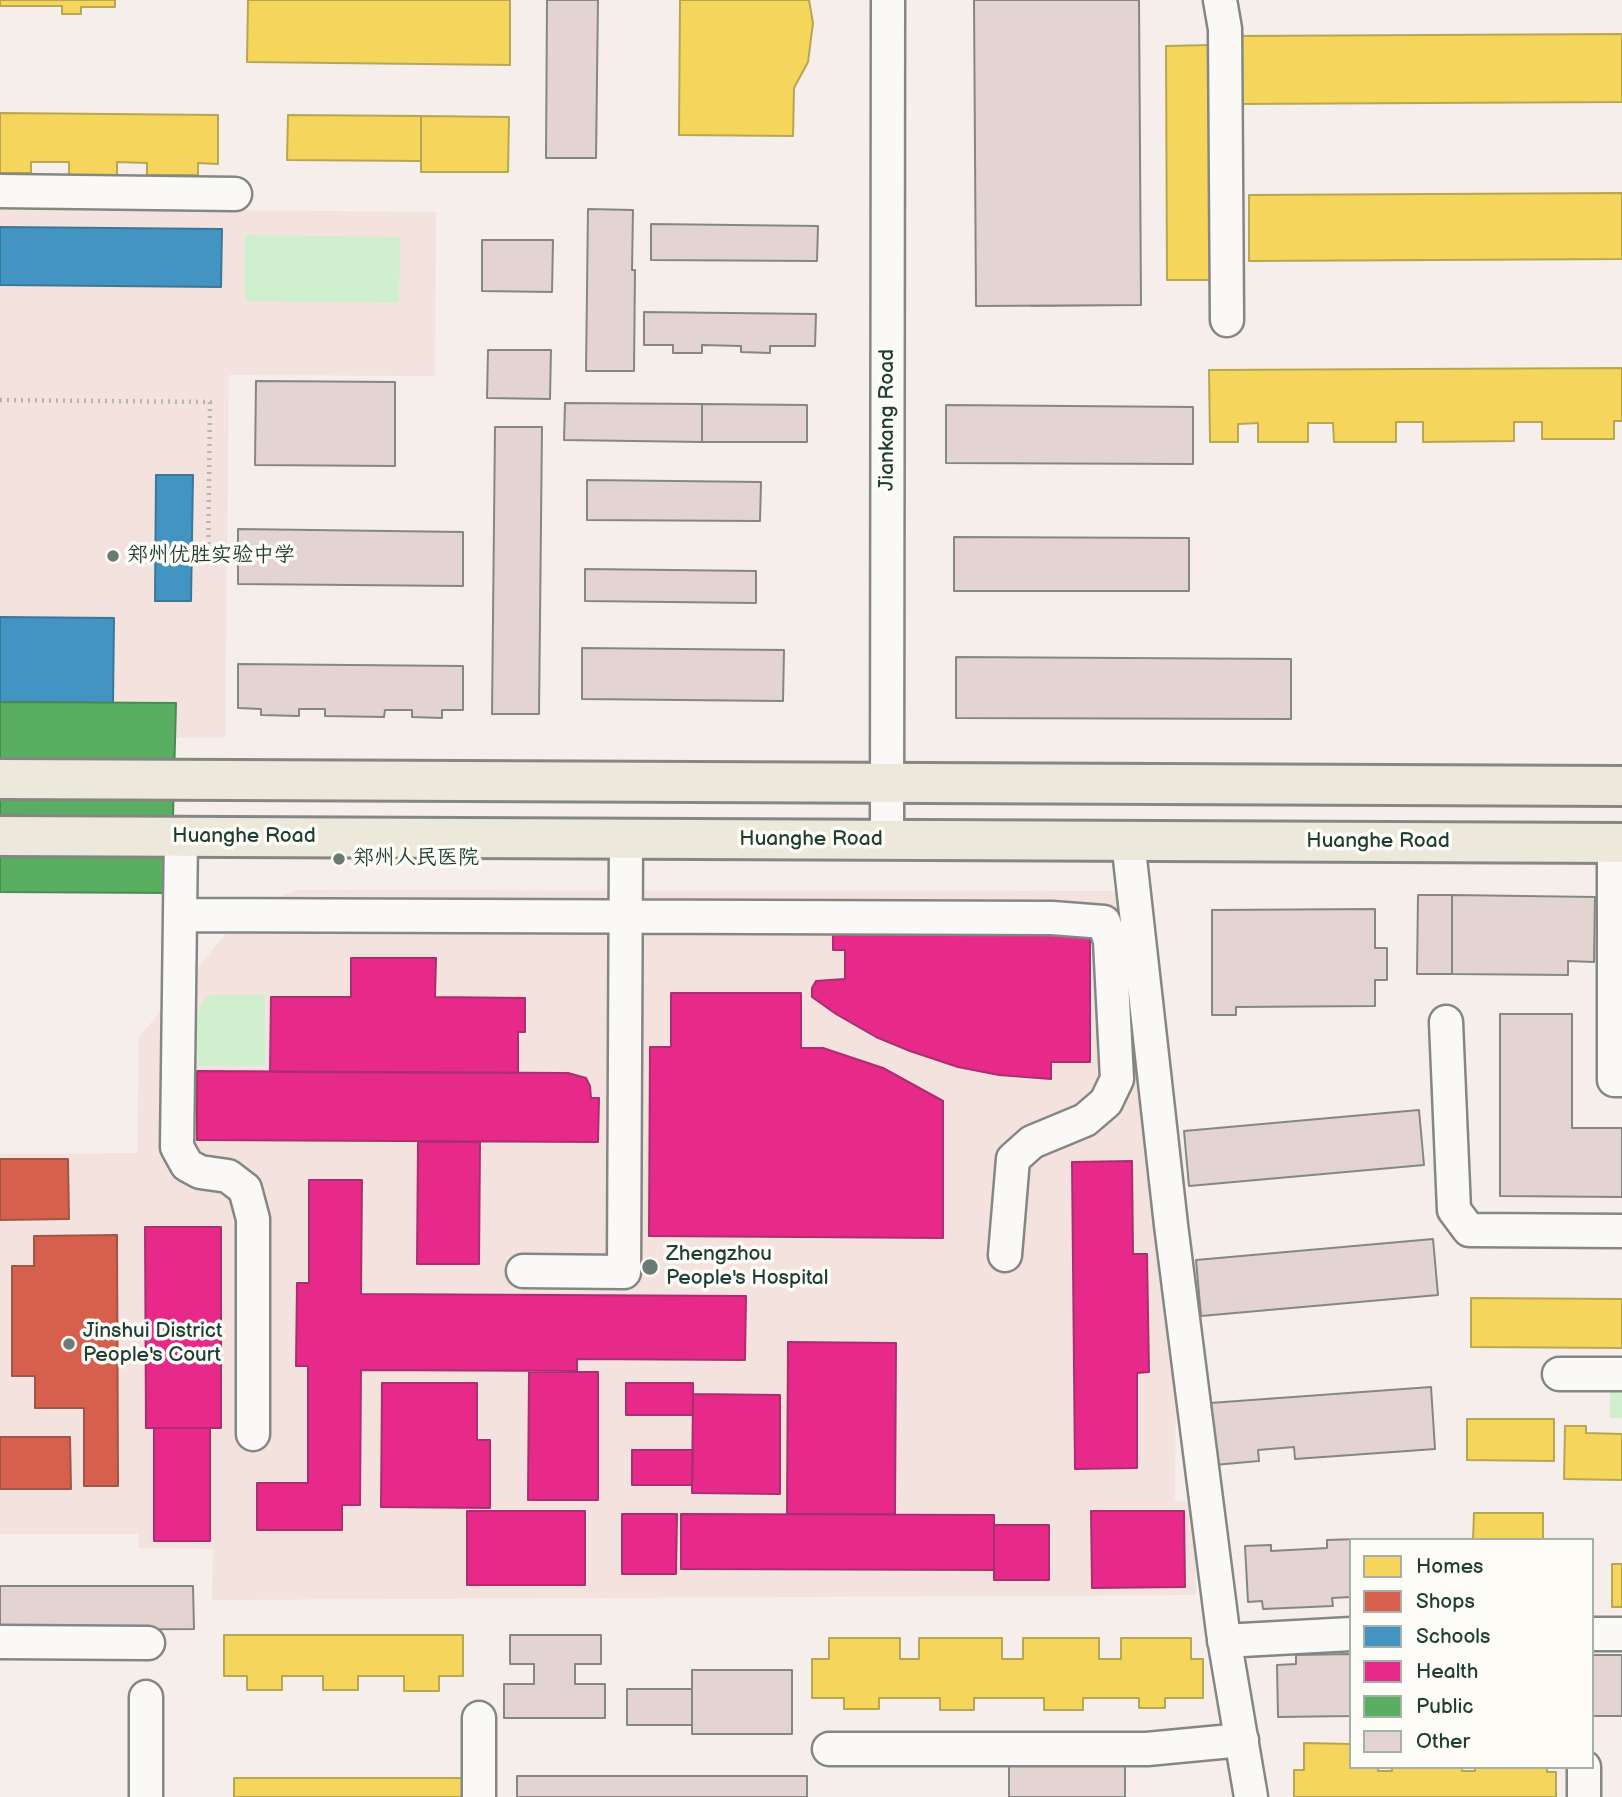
<!DOCTYPE html>
<html>
<head>
<meta charset="utf-8">
<style>
	body { margin:0 }
	#map { position:relative; width:1622px; height:1797px; overflow:hidden; background:#f5eeeb; font-family:"Balsamiq Sans",sans-serif }
	canvas { display:block }
	.legend { position:absolute; left:1349px; top:1538px; width:245px; height:231px; box-sizing:border-box; background:#fdfcf7; border:2px solid #a4b0a9; margin:0; padding:9px 12px; list-style:none; font-size:21px; color:#1f3d34 }
	.legend li { display:flex; align-items:center; gap:14px; height:35px }
	.legend b { width:35px; border:2px solid #a4b0a9 }
</style>
</head>
<body>
<div id="map">
<canvas width="1622" height="1797"></canvas>
<ul class="legend">
<li><b style="height:19px;background:#f6d55c"></b>Homes</li>
<li><b style="height:19px;background:#d6604d"></b>Shops</li>
<li><b style="height:19px;background:#4393c3"></b>Schools</li>
<li><b style="height:19px;background:#e7298a"></b>Health</li>
<li><b style="height:19px;background:#5aae61"></b>Public</li>
<li><b style="height:19px;background:#e3d4d2"></b>Other</li>
</ul>
</div>
<script>
const ctx = document.querySelector('canvas').getContext('2d');
ctx.lineJoin = 'round';
function fillPath(path, color) {
  ctx.fillStyle = color;
  ctx.fill(path, 'evenodd');
}
function stroke(path, color, width, dash) {
  ctx.strokeStyle = color;
  ctx.lineWidth = width;
  ctx.lineCap = dash ? 'butt' : 'round';
  ctx.setLineDash(dash || []);
  ctx.stroke(path);
}
function label(font, color, halo, rows, align = 'center') {
  ctx.font = font + ' "Balsamiq Sans","LXGW WenKai TC",sans-serif';
  ctx.lineWidth = 7;
  ctx.setLineDash([]);
  ctx.textBaseline = 'middle';
  ctx.strokeStyle = halo;
  ctx.fillStyle = color;
  for (const [text, x, y, turn = 0] of rows) {
    ctx.save();
    ctx.translate(x, y);
    ctx.rotate((+turn || 0) * Math.PI / 180);
    ctx.textAlign = isNaN(turn) ? turn : align;
    if (halo) ctx.strokeText(text, 0, 0);
    ctx.fillText(text, 0, 0);
    ctx.restore();
  }
}
fillPath(new Path2D(`
	M0 208 436 212 435 376 229 375 225 738 0 736Z
	M297 890 1118 891 1176 1380 1175 1501 1195 1502 1196 1595 212 1600 213 1549 139 1548 138 1534H0V1154L137 1153 139 1037 230 929 259 906Z`), '#f4e2de');
fillPath(new Path2D(`
	M245 235 400 237 399 303 245 301Z
	M210 995H265V1066H198C198 1047 191 1005 210 995Z
	M1610 1391H1622V1418H1610Z`), '#d0efcf');
const homes = new Path2D(`
	M0 0H115V7H81V14H62V6H0Z
	M248 0H510V65L247 62Z
	M680 0H809L813 23 808 62 794 88 793 136 679 135Z
	M1622 34V102L1236 104V36Z
	M1211 45 1212 280H1167L1166 46Z
	M1030 99H1112V144H1140V238H1113V305L1031 306V238H992L991 144H1030Z
	M0 113 218 115V164L198 163V175H147V163L117 162V176L69 175V162H31V173H0Z
	M288 115 421 116V161L287 160Z
	M421 116 509 117 508 172H421Z
	M1622 193V259L1249 261V195Z
	M1622 368V421H1614V439H1542V422H1514V441L1423 442V422H1396V442H1334L1333 423H1308V442H1258V423L1238 424V442H1210L1209 370Z
	M1471 1298 1622 1299V1348L1471 1347Z
	M1467 1419H1554V1461L1467 1460Z
	M1565 1426H1586V1433L1622 1434V1480L1564 1479Z
	M1474 1513H1543V1540H1473Z
	M1612 1564H1622V1607H1612Z
	M224 1635H463V1676H439V1691H404V1676H358V1690H323V1676H282V1690H247V1676H224Z
	M829 1638H900V1659H919V1638H1002V1659H1023V1638H1099V1659H1121V1638H1191V1659H1203V1698H1165V1708H1139V1698H1083V1710H1044V1698H974V1710H940V1698H879V1709H844V1698H812V1659H829Z
	M1304 1743 1351 1744V1767H1378V1771H1392V1767H1462V1771H1475V1767H1547V1772H1556V1797H1294V1770H1304Z
	M234 1778H472V1797H234Z`);
fillPath(homes, '#f6d55c');
stroke(homes, '#b6a750', 2);
const shops = new Path2D(`
	M0 1159H68L69 1219 0 1220Z
	M117 1235 118 1486H84V1408H35V1376H12V1266H34V1236Z
	M0 1437H70L71 1489H0Z`);
fillPath(shops, '#d6604d');
stroke(shops, '#9f5646', 2);
const schools = new Path2D(`
	M0 227 222 229 221 287 0 285Z
	M156 475H193L191 601H155Z
	M0 617 114 618 113 703 0 702Z`);
fillPath(schools, '#4393c3');
stroke(schools, '#387998', 2);
const health = new Path2D(`
	M1090 929V1062H1051V1079L999 1075 958 1067 910 1051 876 1037 836 1014 812 997V988L816 981 845 979V950H833V934H1057Z
	M351 958H436L435 997 525 998V1032H518V1073L270 1072 271 997H351Z
	M671 993H801V1048H823L883 1068 943 1101V1238L649 1236 650 1047H671Z
	M197 1071 568 1073 586 1078 590 1086 591 1098H599L598 1142 197 1140Z
	M418 1142H480L479 1264H417Z
	M1132 1161 1133 1254H1147L1149 1372 1137 1373V1468L1075 1469 1072 1162Z
	M309 1180H362L361 1294 746 1296 745 1360 577 1359V1371L361 1370 360 1505H342V1530H257V1483H308V1366H296L297 1283H309Z
	M145 1227H221V1428H146Z
	M788 1342 896 1343 895 1514H787Z
	M529 1372H598V1500H528Z
	M382 1383H477V1440H490V1508L381 1507Z
	M626 1383H693V1415H626Z
	M693 1394 780 1395V1494L692 1493Z
	M154 1428H210V1541H154Z
	M632 1450H693L692 1485H632Z
	M467 1511H585V1585H467Z
	M1091 1511H1184L1185 1587 1092 1588Z
	M622 1514H677L676 1574H622Z
	M681 1514 994 1515V1570L681 1569Z
	M994 1525H1049V1580H994Z`);
fillPath(health, '#e7298a');
stroke(health, '#ab2f70', 2);
const public = new Path2D(`
	M0 702 176 703 171 893 0 892Z`);
fillPath(public, '#5aae61');
stroke(public, '#488c54', 2);
const building = new Path2D(`
	M547 0H598L596 158H546Z
	M974 0H1139L1141 305 976 306Z
	M588 209 633 210 632 270H635L634 371H586Z
	M651 224 818 226 817 261 651 260Z
	M482 240H553L552 292 482 291Z
	M644 312 816 314 815 346H770V353L741 352V346L702 345V353H673V345H644Z
	M488 350H551L550 399 487 398Z
	M256 381 395 382V466L255 465Z
	M565 403 702 404V442L564 440Z
	M702 404 807 405V442H702Z
	M946 405 1193 407V464L946 463Z
	M495 427H542L539 714H492Z
	M587 480 761 482 760 521 587 520Z
	M238 529 463 532V586L238 584Z
	M954 537 1189 538V591H954Z
	M585 569 756 571V603L585 601Z
	M582 648 784 650 783 701 582 699Z
	M956 657 1291 659V719L956 718Z
	M238 664 463 666V710H442V718L412 717V710H385L384 717 325 716V709H299V716L261 715V709L238 708Z
	M1418 895H1452V974H1417Z
	M1452 895 1595 897 1594 962 1568 961V975L1452 974Z
	M1375 909V948H1387V980H1375V1006L1236 1007V1015H1212V910Z
	M1500 1014H1572V1128H1622V1197L1500 1196Z
	M1419 1110 1424 1165 1189 1186 1184 1131Z
	M1433 1239 1438 1295 1201 1316 1196 1260Z
	M1431 1387 1435 1449 1295 1459 1294 1447 1258 1450 1259 1461 1214 1465 1210 1403Z
	M1357 1539 1351 1540V1597L1332 1598 1333 1606 1263 1609 1262 1601 1248 1602 1245 1546 1271 1545V1551L1327 1548V1540Z
	M0 1586H193L194 1629 0 1630Z
	M510 1635H601V1664H575V1684H605V1718H504V1684H534V1664H510Z
	M1351 1654V1716L1278 1717 1277 1665 1296 1664V1655Z
	M1592 1655H1622V1716H1592Z
	M692 1670H792V1734H692Z
	M627 1689H692V1725H627Z
	M1009 1762H1125V1797H1009Z
	M517 1776H807V1797H517Z`);
fillPath(building, '#e3d4d2');
stroke(building, '#858784', 2);
const minor = new Path2D(`
	M1220 0 1225 29 1227 320
	M0 191 235 194
	M181 837 177 1147 187 1165 200 1172 228 1176 245 1189 253 1219V1434
	M887 840 888 0
	M1128 841 1171 1225 1223 1632 1251 1797
	M1614 843V1080H1622
	M180 915 1052 918 1104 922 1110 941 1117 1079 1106 1102 1085 1120 1032 1142 1013 1159 1005 1255
	M1446 1022 1454 1210 1469 1230 1622 1231
	M523 1271 624 1272 626 839
	M1559 1374H1622
	M1592 1634H1622
	M1224 1641 1351 1634
	M0 1642 148 1643
	M479 1718V1797
	M829 1749H1147L1242 1740
	M1584 1767V1797
	M146 1797V1697`);
const major = new Path2D(`
	M0 779 1622 786
	M0 836 1622 843`);
stroke(minor, '#858784', 37);
stroke(major, '#858784', 44);
stroke(new Path2D(`
	M0 400 210 402 208 570`), '#b4b6b4', 4.5, [2, 5]);
stroke(minor, '#faf9f7', 32);
stroke(major, '#ece8dc', 38);
for (const [x, y, r, color] of [
	[113,556,7,"#6a7b74"],
	[339,859,7,"#6a7b74"],
	[650,1267,9,"#6a7b74"],
	[69,1344,7,"#6a7b74"]
]) {
  const dot = new Path2D();
  dot.arc(x, y, r, 0, 2 * Math.PI);
  ctx.fillStyle = color;
  ctx.fill(dot);
  stroke(dot, '#fdfcf7', 2.5);
}
label('21px', '#1f3d34', '#fdfcf7', [
	["Jiankang Road",888,420,-90],
	["Huanghe Road",244,837],
	["Huanghe Road",811,840],
	["Huanghe Road",1378,842]
]);
label('21px', '#1f3d34', '#fdfcf7', [
	["郑州优胜实验中学",127,556],
	["郑州人民医院",353,859],
	["Zhengzhou",666,1255],
	["People's Hospital",666,1279],
	["Jinshui District",83,1332],
	["People's Court",83,1356]
], 'left');
</script>
</body>
</html>
